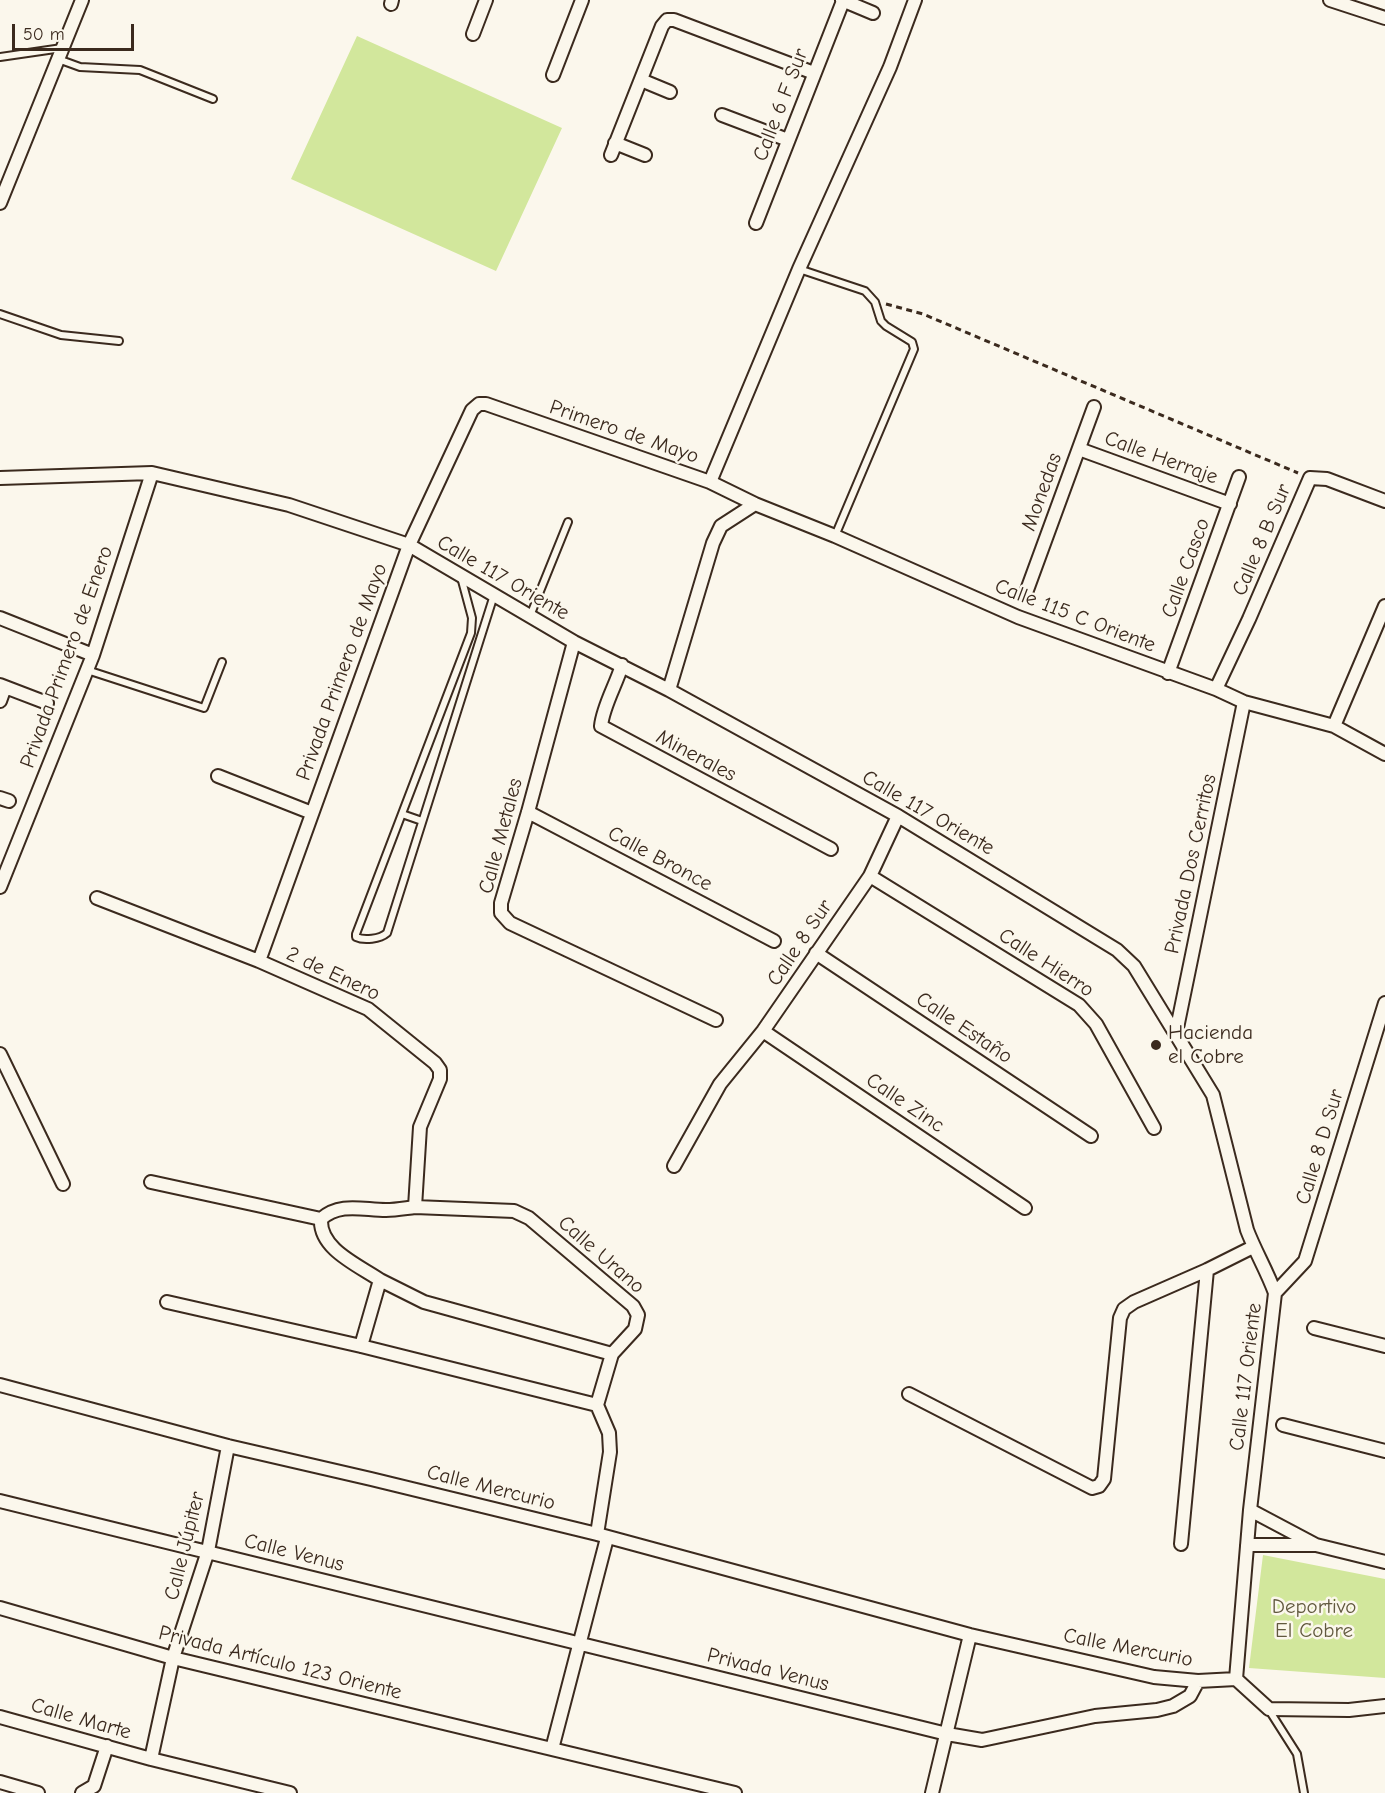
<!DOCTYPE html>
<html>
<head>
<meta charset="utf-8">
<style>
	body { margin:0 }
	#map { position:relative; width:1385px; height:1793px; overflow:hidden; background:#fbf7ec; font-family:"Comic Neue",sans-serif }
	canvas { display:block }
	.scale { position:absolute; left:12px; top:24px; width:122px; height:27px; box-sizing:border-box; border:3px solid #3b2a1e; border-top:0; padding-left:8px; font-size:18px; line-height:21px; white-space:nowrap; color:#3b2a1e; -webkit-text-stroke:4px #fbf7ec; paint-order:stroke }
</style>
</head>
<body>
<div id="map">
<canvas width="1385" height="1793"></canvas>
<div class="scale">50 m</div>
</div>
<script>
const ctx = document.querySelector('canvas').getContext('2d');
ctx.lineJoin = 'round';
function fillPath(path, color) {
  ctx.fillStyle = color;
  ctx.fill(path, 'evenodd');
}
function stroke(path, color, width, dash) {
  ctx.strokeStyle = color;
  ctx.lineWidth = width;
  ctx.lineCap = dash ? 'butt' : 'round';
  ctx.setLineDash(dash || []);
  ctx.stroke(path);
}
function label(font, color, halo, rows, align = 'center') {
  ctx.font = font + ' "Comic Neue",sans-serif';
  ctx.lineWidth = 5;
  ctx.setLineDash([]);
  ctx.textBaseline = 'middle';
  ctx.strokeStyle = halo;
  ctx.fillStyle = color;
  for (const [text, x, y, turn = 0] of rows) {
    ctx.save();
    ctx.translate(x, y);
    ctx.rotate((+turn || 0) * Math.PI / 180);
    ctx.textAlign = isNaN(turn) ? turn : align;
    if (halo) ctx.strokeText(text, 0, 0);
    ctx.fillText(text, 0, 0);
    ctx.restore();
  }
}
fillPath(new Path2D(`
	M357 36 562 128 496 271 291 179Z
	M1263 1555 1385 1579V1678L1249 1668Z`), '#d2e79c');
const lane = new Path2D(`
	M0 57 62 48
	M58 59 80 67 140 70 213 99
	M799 269 865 291 875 302 881 321 886 326 912 342 914 349 835 536
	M0 314 61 335 119 341
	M461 577 472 618 471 633 356 934V937C364 941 380 939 387 933L494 595
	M530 616 568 522
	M87 670 204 708 222 662
	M402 814 422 821
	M1269 1710 1297 1754 1304 1793`);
const street = new Path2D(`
	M842 0 873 13
	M1330 0 1385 18
	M391 4 392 0
	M473 34 486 0
	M553 75 582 0
	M641 80 670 92
	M722 115 788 140
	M615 143 645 155
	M611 155 662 26 667 20H674L814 73
	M0 203 82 0
	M756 223 843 1
	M1079 449 1230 504
	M0 478 152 473 289 505 409 545 574 642 669 690 898 816 1117 950 1134 966 1213 1095 1247 1230C1255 1251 1267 1271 1275 1293L1250 1510 1236 1679
	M710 482 799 269 890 67 915 0
	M1027 590 1094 407
	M0 618 93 655
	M574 642 528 812 501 903V913L510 923 716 1020
	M622 665C616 685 603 706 601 726L831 849
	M1168 673 1239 477
	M0 685 47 703
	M1216 689 1249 619 1310 478 1327 479 1385 501
	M669 690 713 543 721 526 755 504
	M0 701 5 687
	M1334 726 1385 606
	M218 776 312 813
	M0 798 9 801
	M528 812 774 941
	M870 876 1079 1005 1096 1024 1154 1128
	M0 887 93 655 152 473
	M97 898 259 961 368 1009 435 1063 440 1070V1079L420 1127 415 1207C406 1208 396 1210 386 1210 363 1210 340 1202 321 1219 319 1249 358 1265 380 1280L361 1346
	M816 953 1091 1136
	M259 961 409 545 472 410 479 404H486L710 482 755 504 835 536 1018 617 1216 689 1244 702 1334 726 1385 754
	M763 1031 1025 1208
	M1176 1033 1244 702
	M0 1054 63 1184
	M674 1166 720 1084 763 1031 870 876 898 816
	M151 1182 321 1219
	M415 1207 514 1211 529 1218 633 1306 638 1315 635 1329 612 1354 597 1405 609 1433 610 1452 597 1534
	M380 1280 424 1302 612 1354
	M1275 1293 1305 1261 1385 1003
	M167 1302 361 1346 597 1405
	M1314 1328 1385 1346
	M0 1385 228 1446 371 1479 597 1534 970 1635 1154 1677 1198 1681 1236 1679 1269 1709 1349 1710 1385 1706
	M909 1394 1092 1488 1099 1486 1104 1479 1120 1318 1124 1309 1134 1302 1207 1270 1253 1247
	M1283 1425 1385 1451
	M0 1501 947 1734 982 1740 1095 1716 1157 1710 1173 1706 1190 1696 1198 1681
	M1250 1510 1316 1545 1385 1562
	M1181 1544 1207 1270
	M1247 1545H1315
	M0 1608 173 1658 735 1793
	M0 1717 151 1759 290 1793
	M552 1749 607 1538
	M151 1759 173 1658 208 1551 228 1446
	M0 1782 38 1793
	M82 1793 94 1786 107 1746
	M932 1793 970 1635`);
stroke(lane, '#3b2a1e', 10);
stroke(street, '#3b2a1e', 16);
stroke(new Path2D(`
	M886 304 923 314 1298 473`), '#3b2a1e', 3, [6, 4.5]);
stroke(lane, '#fbf7ec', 6);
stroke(street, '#fbf7ec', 12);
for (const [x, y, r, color] of [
	[1156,1045,6,"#3b2a1e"]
]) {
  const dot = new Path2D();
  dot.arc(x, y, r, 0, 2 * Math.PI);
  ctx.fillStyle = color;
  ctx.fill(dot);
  stroke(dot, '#fbf7ec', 2);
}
label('21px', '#3b2a1e', '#fbf7ec', [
	["Calle 6 F Sur",781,105,-69],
	["Primero de Mayo",624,432,19],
	["Calle Herraje",1161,458,20],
	["Monedas",1042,492,-70],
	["Calle 8 B Sur",1262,540,-67],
	["Calle Casco",1186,568,-70],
	["Calle 117 Oriente",503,578,30],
	["Calle 115 C Oriente",1075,616,21],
	["Privada Primero de Enero",67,657,-70],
	["Privada Primero de Mayo",342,672,-70],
	["Minerales",696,756,28],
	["Calle 117 Oriente",928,813,30],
	["Calle Metales",501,836,-75],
	["Calle Bronce",660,859,28],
	["Privada Dos Cerritos",1191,864,-78],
	["Calle 8 Sur",800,943,-56],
	["Calle Hierro",1046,963,33],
	["2 de Enero",333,974,25],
	["Calle Estaño",964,1028,34],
	["Calle Zinc",905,1103,34],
	["Calle 8 D Sur",1320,1147,-73],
	["Calle Urano",601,1255,41],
	["Calle 117 Oriente",1246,1377,-83],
	["Calle Mercurio",491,1488,14],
	["Calle Júpiter",185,1546,-76],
	["Calle Venus",294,1553,14],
	["Calle Mercurio",1128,1648,11],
	["Privada Artículo 123 Oriente",280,1663,14],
	["Privada Venus",768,1670,14],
	["Calle Marte",81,1719,16]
]);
label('21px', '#3b2a1e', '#fbf7ec', [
	["Hacienda",1168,1033],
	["el Cobre",1168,1057]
], 'left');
label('21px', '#61593e', '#fbf7ec', [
	["Deportivo",1314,1607],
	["El Cobre",1314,1631]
]);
</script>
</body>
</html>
